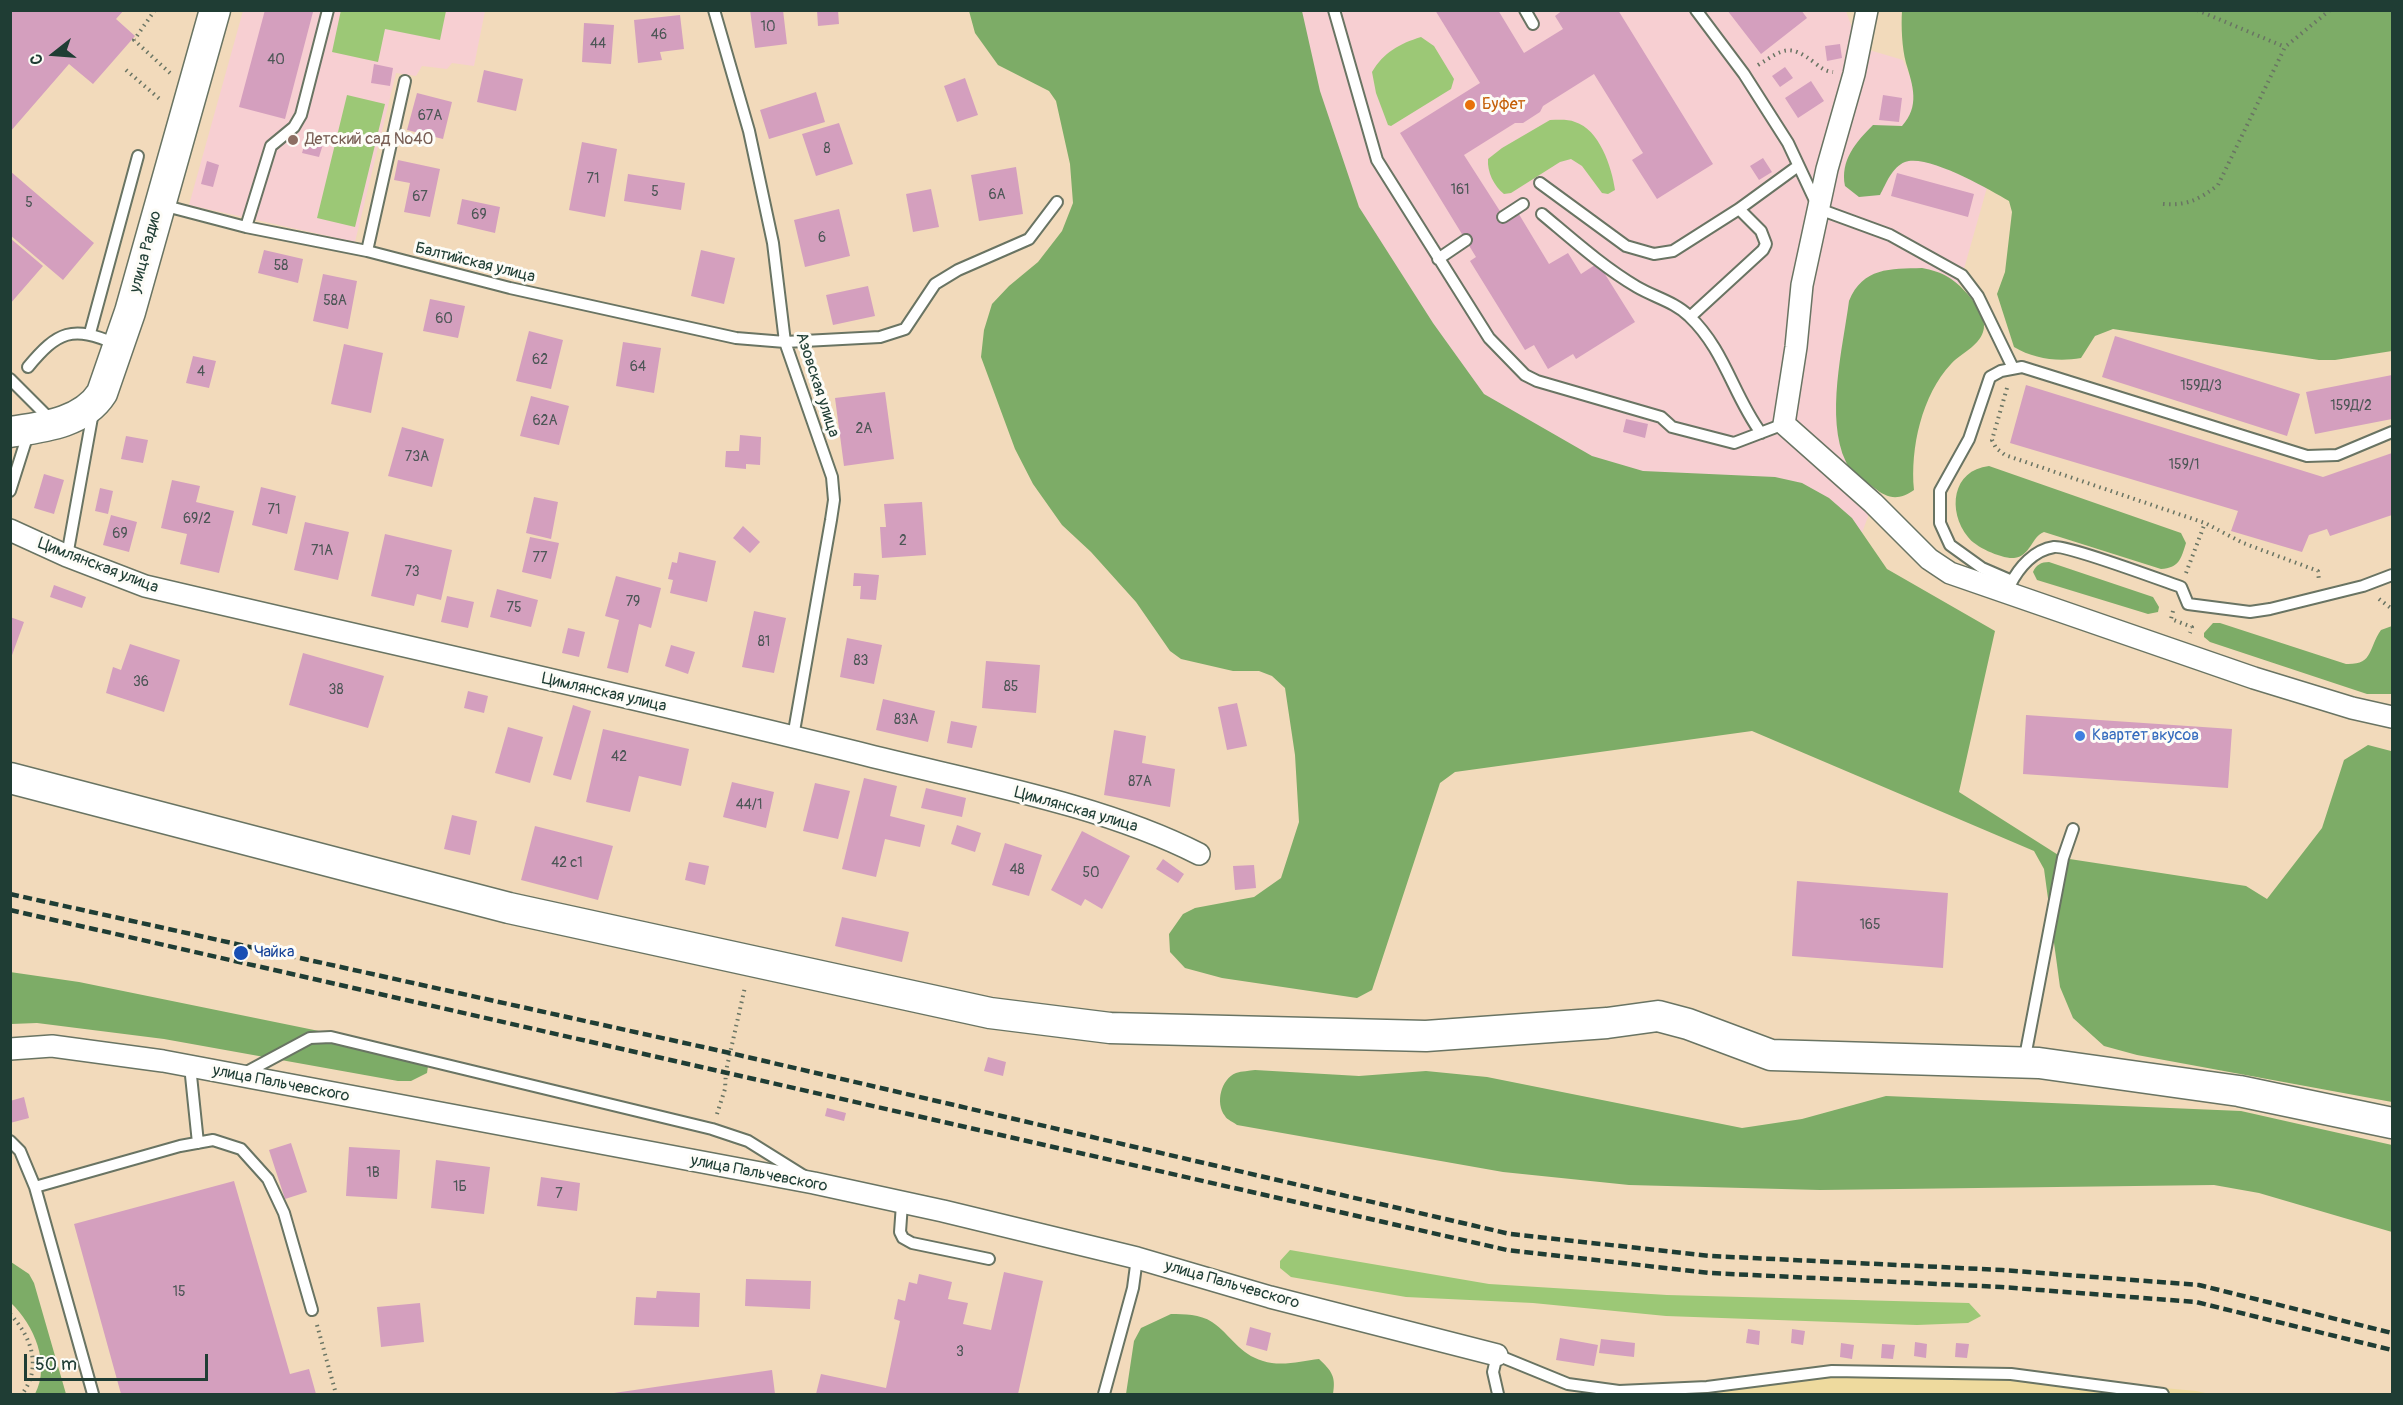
<!DOCTYPE html>
<html>
<head>
<meta charset="utf-8">
<style>
	body { margin:0 }
	#map { position:relative; width:2403px; height:1405px; overflow:hidden; background:#f2dabb; font-family:Pangolin,sans-serif }
	canvas { display:block }
	.frame { position:absolute; inset:0; border:12px solid #1f3d34; pointer-events:none }
	.north { position:absolute; left:24px; top:24px; width:60px; height:60px; -webkit-text-stroke:4px #fdfcf7; paint-order:stroke; rotate:253deg; font-size:16px; font-weight:700; line-height:24px; text-align:center; color:#1f3d34 }
	.north::after { content:''; display:block; margin:auto; width:21px; height:27px; background:#1f3d34; clip-path:polygon(50% 0,100% 100%,50% 72%,0 100%) }
	.scale { position:absolute; left:24px; top:1354px; width:184px; height:27px; box-sizing:border-box; border:3px solid #1f3d34; border-top:0; padding-left:8px; font-size:18px; line-height:21px; white-space:nowrap; color:#1f3d34; -webkit-text-stroke:4px #fdfcf7; paint-order:stroke }
</style>
</head>
<body>
<div id="map">
<canvas width="2403" height="1405"></canvas>
<div class="frame"></div>
<div class="north">С</div>
<div class="scale">50 m</div>
</div>
<script>
const ctx = document.querySelector('canvas').getContext('2d');
ctx.lineJoin = 'round';
function fillPath(path, color) {
  ctx.fillStyle = color;
  ctx.fill(path, 'evenodd');
}
function stroke(path, color, width, dash) {
  ctx.strokeStyle = color;
  ctx.lineWidth = width;
  ctx.lineCap = dash ? 'butt' : 'round';
  ctx.setLineDash(dash || []);
  ctx.stroke(path);
}
function label(font, color, halo, rows, align = 'center') {
  ctx.font = font + ' Pangolin,sans-serif';
  ctx.lineWidth = 6;
  ctx.setLineDash([]);
  ctx.textBaseline = 'middle';
  ctx.strokeStyle = halo;
  ctx.fillStyle = color;
  for (const [text, x, y, turn = 0] of rows) {
    ctx.save();
    ctx.translate(x, y);
    ctx.rotate((+turn || 0) * Math.PI / 180);
    ctx.textAlign = isNaN(turn) ? turn : align;
    if (halo) ctx.strokeText(text, 0, 0);
    ctx.fillText(text, 0, 0);
    ctx.restore();
  }
}
fillPath(new Path2D(`
	M243 11H485L474 66 452 63 447 69 422 66 416 76 396 73 355 242 189 205Z
	M1219 11H1846L1859 47 1903 60 1933 129 1995 159 1962 276 1873 503 1806 685 1581 661Z`), '#f7cfd2');
fillPath(new Path2D(`
	M341 10H446V11L440 40 385 29 378 62 332 52Z
	M1421 37 1434 46 1454 79 1451 89 1391 126 1388 125 1376 93 1372 72C1384 52 1399 44 1421 37Z
	M347 95 385 104 355 227 317 218Z
	M1550 120C1558 120 1568 119 1575 122 1599 129 1612 167 1615 190L1608 194 1602 193 1582 166 1571 159 1560 162 1511 193 1504 194C1494 186 1487 172 1488 159L1502 148Z
	M1290 1250 1489 1284 1667 1295 1969 1303 1981 1316 1968 1323 1917 1325 1666 1316 1533 1303 1406 1297 1291 1277 1280 1268V1261Z`), '#9cc876');
fillPath(new Path2D(`
	M969 11H1302L1320 91 1359 207 1433 323 1484 394 1592 456 1643 471 1775 477 1802 483 1829 498 1852 518 1887 569 1995 631 1959 792 2063 858 2246 886 2267 899 2322 828 2344 760 2368 745 2391 751 2392 1102 2137 1055 2104 1046 2073 1018 2060 987 2044 869 2034 851 1752 731 1455 772 1440 783 1372 990 1357 998 1222 978 1185 968 1170 952 1169 934 1183 914 1195 908 1254 897 1281 878 1299 822 1295 755 1285 688 1272 676 1259 671H1233L1181 659 1170 651 1136 602 1091 552 1062 525 1033 484 1015 449 981 357 984 330 992 304 1009 286 1038 262 1062 231 1073 203 1070 164 1056 101 1049 91 998 65 975 33Z
	M1902 11H2392V351L2335 360H2319L2113 329 2095 336 2081 358C2058 362 2034 359 2014 347L1997 294 2005 272 2012 212 2009 201C1988 189 1928 154 1905 162 1892 167 1886 184 1880 195L1859 197 1845 186C1840 160 1856 142 1873 125L1902 126C1920 106 1913 86 1906 63 1902 48 1901 26 1902 11Z
	M1922 268C1932 270 1940 272 1948 277 1962 285 1990 315 1983 332 1978 347 1961 353 1951 364 1922 395 1910 448 1914 490 1898 501 1888 499 1873 487 1864 480 1851 473 1846 462 1825 418 1843 347 1849 301 1863 267 1890 269 1922 268Z
	M1989 466 2181 533 2186 543C2181 559 2179 568 2161 569L2044 532C2032 536 2030 557 2014 558 2002 559 1975 547 1968 537 1947 511 1952 470 1989 466Z
	M2049 562 2153 597 2159 607 2158 612 2148 614 2037 580 2033 572C2036 565 2041 562 2049 562Z
	M2213 623H2220L2346 664C2374 665 2368 648 2381 630L2392 626V694H2367L2210 642 2204 637V633Z
	M10 972 79 982 417 1051 428 1066 427 1073 411 1081H398L164 1039 37 1023 11 1024Z
	M1255 1070 1359 1076 1426 1071 1487 1077 1742 1128 1802 1119 1886 1096 2241 1111 2392 1145V1232L2259 1193 2214 1185 1820 1190 1629 1185 1503 1172 1237 1125C1234 1122 1227 1120 1225 1116 1215 1103 1221 1079 1236 1073 1242 1071 1249 1071 1255 1070Z
	M11 1262 29 1274 34 1283 66 1394H35C51 1364 34 1325 11 1303Z
	M1171 1314C1184 1314 1200 1314 1212 1322 1231 1335 1239 1354 1263 1361 1281 1367 1302 1361 1319 1359 1332 1371 1336 1377 1333 1394H1126L1134 1341 1141 1328Z`), '#7dac67');
fillPath(new Path2D(`
	M1939 1367 2196 1391 2210 1394H1634L1731 1383Z`), '#eeda9e');
fillPath(new Path2D(`
	M10 10H124L116 19 135 36 93 84 69 64 10 132Z
	M265 10 313 12 285 119 239 107Z
	M750 10H783L787 44 755 48Z
	M817 10H838L839 24 818 26Z
	M1435 10H1498L1524 53 1563 29 1555 16 1563 10H1618L1713 164 1657 199 1632 160 1643 153 1594 74 1543 106 1540 112 1523 123H1515L1464 155 1505 219 1517 211 1549 264 1568 253 1581 274 1598 263 1635 322 1576 359 1573 354 1548 369 1534 345 1525 350 1470 261 1476 257 1400 133 1480 83Z
	M1727 10H1801L1807 18 1761 54Z
	M680 15 684 49 660 52 662 60 638 63 634 20Z
	M584 23 614 25 611 64 582 62Z
	M1840 44 1842 58 1827 61 1825 46Z
	M374 64 393 68 390 86 371 83Z
	M1785 67 1793 78 1780 87 1772 76Z
	M484 70 523 79 516 111 477 102Z
	M965 78 978 115 957 122 944 86Z
	M1811 81 1824 101 1798 118 1785 98Z
	M816 92 825 122 769 139 760 110Z
	M417 93 452 102 443 139 407 130Z
	M1883 95 1902 98 1899 122 1879 120Z
	M839 123 853 164 816 176 802 134Z
	M307 136 324 141 319 157 302 153Z
	M582 142 617 149 605 217 569 210Z
	M1763 158 1772 172 1759 180 1750 166Z
	M398 160 440 169 430 217 404 212 410 183 394 180Z
	M207 161 219 165 213 187 201 184Z
	M1016 167 1023 214 979 221 971 175Z
	M10 171 94 243 63 280 10 235Z
	M1897 173 1974 194 1968 217 1891 196Z
	M628 174 685 183 681 210 624 201Z
	M931 189 939 227 913 232 906 194Z
	M462 199 500 207 495 233 457 224Z
	M839 209 850 256 805 267 794 220Z
	M10 238 43 266 10 304Z
	M264 250 303 259 298 283 258 273Z
	M701 250 735 258 724 304 691 296Z
	M323 274 357 281 348 329 313 321Z
	M868 286 875 316 833 325 826 295Z
	M430 299 465 306 458 338 423 331Z
	M529 331 563 340 551 389 516 381Z
	M2115 336 2300 394 2287 436 2102 377Z
	M623 342 661 348 654 393 616 386Z
	M344 344 383 353 371 413 331 404Z
	M193 356 216 361 209 388 186 383Z
	M2392 375V419L2315 434 2306 392Z
	M2026 385 2323 477 2392 453V515L2330 536 2327 529 2309 535 2302 552 2231 531 2238 511 2010 443Z
	M885 392 894 459 844 466 835 398Z
	M531 396 569 406 559 445 520 436Z
	M1626 419 1648 424 1645 438 1623 432Z
	M402 427 444 439 432 487 388 476Z
	M740 435 761 437 760 465 746 464V469L725 467 726 451H739Z
	M126 436 148 440 143 463 121 459Z
	M44 474 64 480 54 514 34 508Z
	M172 480 200 486 196 502 234 511 219 573 180 564 187 534 161 528Z
	M261 487 296 496 287 534 252 525Z
	M100 488 113 491 108 514 95 511Z
	M534 497 558 502 551 539 526 533Z
	M922 502 926 555 882 558 880 527H886L884 504Z
	M111 515 137 522 129 552 103 545Z
	M305 522 349 532 338 580 294 570Z
	M743 526 760 542 750 553 733 538Z
	M385 534 452 550 441 600 417 594 414 606 371 596Z
	M530 537 559 543 551 579 522 572Z
	M679 552 716 561 707 602 670 593 673 580 668 579 672 562 677 563Z
	M854 573 879 575 876 600 860 599 861 586H853Z
	M616 576 661 588 651 628 639 624 628 673 607 668 619 620 605 616Z
	M54 585 86 597 82 608 50 597Z
	M497 589 538 600 531 627 490 617Z
	M447 596 474 602 468 628 441 622Z
	M754 611 786 618 774 673 742 667Z
	M10 617 24 622 11 658H10Z
	M568 628 585 632 579 657 562 653Z
	M847 638 882 645 874 684 840 677Z
	M130 644 180 660 164 712 106 693 113 667 121 670Z
	M671 645 695 652 688 674 665 666Z
	M303 653 384 676 368 728 289 705Z
	M986 661 1040 665 1036 713 982 708Z
	M468 691 488 696 484 713 464 708Z
	M883 699 935 711 928 742 876 730Z
	M1237 703 1247 746 1227 750 1218 707Z
	M573 705 591 711 571 780 553 775Z
	M2026 715 2232 729 2228 788 2023 774Z
	M951 721 977 726 972 748 947 743Z
	M508 727 543 737 530 783 495 773Z
	M603 729 689 749 681 786 639 776 630 812 586 802Z
	M1114 730 1146 736 1142 763 1175 769 1170 807 1104 795Z
	M864 778 897 786 890 816 925 825 920 847 885 839 876 877 842 869Z
	M732 782 774 792 766 828 723 817Z
	M815 783 850 791 838 839 803 831Z
	M926 788 966 798 962 817 921 808Z
	M452 815 477 821 470 855 444 849Z
	M957 825 981 833 975 852 951 844Z
	M535 826 613 846 598 900 521 880Z
	M1082 831 1130 856 1102 909 1085 899 1081 906 1051 890Z
	M1005 843 1042 855 1029 896 992 885Z
	M1163 859 1184 874 1178 883 1156 869Z
	M689 862 709 866 705 885 685 880Z
	M1254 865 1256 888 1235 890 1233 866Z
	M1797 881 1948 893 1943 968 1792 956Z
	M842 917 909 932 902 962 835 946Z
	M988 1057 1006 1062 1003 1076 984 1071Z
	M24 1097 29 1118 10 1123V1101Z
	M827 1108 846 1113 844 1121 825 1116Z
	M291 1143 307 1192 285 1199 269 1150Z
	M349 1147 400 1150 397 1199 346 1196Z
	M436 1160 490 1167 484 1214 431 1208Z
	M541 1177 580 1183 577 1211 537 1206Z
	M234 1181 290 1374 309 1369 316 1394H121L74 1224Z
	M1004 1272 1043 1281 1018 1394H816L821 1374 886 1388 900 1321 894 1319 898 1299 905 1301 909 1282 917 1284 919 1274 952 1282 948 1299 968 1303 963 1324 991 1330Z
	M746 1279 811 1281 810 1309 745 1306Z
	M657 1291 700 1293 699 1327 634 1325 636 1297 656 1298Z
	M420 1303 424 1342 381 1347 377 1307Z
	M1250 1327 1271 1333 1267 1351 1246 1345Z
	M1748 1329 1760 1331 1759 1345 1746 1343Z
	M1792 1329 1805 1331 1803 1345 1791 1343Z
	M1560 1338 1598 1345 1594 1366 1556 1360Z
	M1601 1339 1635 1343 1634 1357 1599 1353Z
	M1915 1342 1927 1344 1926 1358 1914 1356Z
	M1841 1343 1854 1345 1852 1359 1840 1357Z
	M1956 1343 1969 1344 1967 1358 1955 1357Z
	M1882 1344 1895 1345 1893 1359 1881 1358Z
	M772 1370 775 1394H614V1393Z`), '#d49fbe');
const service = new Path2D(`
	M714 10 749 131 773 243 785 342 832 477 834 500 831 520 793 737
	M1334 10 1377 160 1489 338 1525 375 1537 381 1661 417 1672 427 1734 443 1784 424
	M1525 10 1533 24
	M1696 10 1744 74 1788 143 1819 209 1890 235 1962 275 1978 296 2013 368
	M1540 183 1626 246 1654 254 1673 251 1739 209 1798 166
	M162 205 246 227 367 251 510 288 736 338 785 342 880 337 905 329 935 284 958 270 1029 239 1057 202
	M1542 214C1572 239 1603 267 1637 287 1654 297 1675 302 1689 316 1725 350 1733 395 1761 433
	M1503 217 1523 204
	M246 227 271 146 294 127 301 115 328 10
	M367 251 405 81
	M1438 259 1466 240
	M1690 317 1763 250 1766 244 1761 231 1739 209
	M90 333 138 156
	M28 367C58 331 72 325 116 344
	M10 379 52 421
	M10 491 28 434
	M67 556 93 412
	M2012 581 1982 568 1950 545 1940 523V491L1969 439 1990 377 2001 371 2022 367 2307 456 2337 455 2392 432
	M2010 585C2019 567 2034 550 2054 547 2067 545 2161 580 2181 587L2188 604 2250 612 2270 609 2363 586 2392 575
	M2024 1062 2063 858 2073 829
	M190 1066 198 1143
	M243 1074 310 1038 331 1037 712 1129 748 1141 804 1176
	M10 1141 20 1151 35 1187 93 1394
	M35 1187 180 1146 213 1140 241 1149 268 1179 284 1213 312 1310
	M902 1204 900 1232 903 1238 912 1243 989 1259
	M1104 1394 1133 1288 1137 1258
	M1498 1394 1493 1372 1497 1355 1568 1384 1619 1391 1707 1387 1832 1371 2011 1374 2163 1394`);
const minor = new Path2D(`
	M1867 10 1854 74 1827 169 1802 285 1796 347 1784 424 1873 503 1929 559 1950 573 2254 678 2352 708 2392 717
	M10 530 67 556 145 586C383 642 622 694 859 753 968 781 1099 803 1199 854
	M10 1049 52 1046 163 1061 814 1183 943 1211 1137 1258 1270 1297 1497 1355`);
const secondary = new Path2D(`
	M10 432C43 427 83 423 102 393L130 312 215 10
	M10 778 509 908 990 1013 1110 1028 1426 1036 1607 1023 1658 1016 1688 1024 1771 1055 2039 1063 2239 1091 2392 1123`);
stroke(service, '#697463', 14);
stroke(minor, '#697463', 24);
stroke(secondary, '#697463', 33);
stroke(new Path2D(`
	M155 10 134 40 170 73
	M2197 10 2285 47
	M1758 65C1784 49 1789 43 1815 63 1821 68 1825 71 1833 72
	M126 70 162 101
	M2163 204C2187 206 2200 199 2218 185L2285 47 2330 10
	M2007 388 1992 440 1996 448 2005 455 2205 523 2243 543 2318 571 2319 581
	M2186 573 2205 523
	M2379 599 2392 609
	M2173 611 2171 619 2192 627 2190 633
	M717 1114 725 1089 726 1071 745 987
	M10 1314C32 1337 42 1368 22 1394
	M317 1325 336 1394`), '#697463', 4, [1.5, 4.5]);
stroke(service, '#fff', 10);
stroke(minor, '#fff', 21);
stroke(secondary, '#fff', 30);
stroke(new Path2D(`
	M10 894 730 1053 1510 1234 1711 1256 2002 1270 2199 1285 2392 1333
	M10 910 1507 1250 1710 1273 2001 1287 2196 1302 2392 1350`), '#1f3d34', 4.5, [9, 4.5]);
for (const [x, y, r, color] of [
	[1470,105,6,"#e8710a"],
	[293,140,6,"#8d6e63"],
	[2080,736,6,"#3f7fe0"],
	[241,953,8,"#1a4fb4"]
]) {
  const dot = new Path2D();
  dot.arc(x, y, r, 0, 2 * Math.PI);
  ctx.fillStyle = color;
  ctx.fill(dot);
  stroke(dot, '#fdfcf7', 2);
}
label('14px', '#4c5656', null, [
	["10",768,27],
	["46",659,35],
	["44",598,44],
	["40",276,60],
	["67А",430,116],
	["8",827,149],
	["71",593,179],
	["161",1460,190],
	["5",655,192],
	["6А",997,195],
	["67",420,197],
	["5",29,203],
	["69",479,215],
	["6",822,238],
	["58",281,266],
	["58А",335,301],
	["60",444,319],
	["62",540,360],
	["64",638,367],
	["4",201,372],
	["159Д/3",2201,386],
	["159Д/2",2351,406],
	["62А",545,421],
	["2А",864,429],
	["73А",417,457],
	["159/1",2184,465],
	["71",274,510],
	["69/2",197,519],
	["69",120,534],
	["2",903,541],
	["71А",322,551],
	["77",540,558],
	["73",412,572],
	["79",633,602],
	["75",514,608],
	["81",764,642],
	["83",861,661],
	["36",141,682],
	["85",1011,687],
	["38",336,690],
	["83А",906,720],
	["42",619,757],
	["87А",1140,782],
	["44/1",749,805],
	["42 с1",567,863],
	["48",1017,870],
	["50",1091,873],
	["165",1870,925],
	["1В",373,1173],
	["1Б",460,1187],
	["7",559,1194],
	["15",179,1292],
	["3",960,1352]
]);
label('16px', '#c56008', '#fdfcf7', [
	["Буфет",1482,105]
], 'left');
label('16px', '#785e54', '#fdfcf7', [
	["Детский сад №40",305,140]
], 'left');
label('16px', '#1f3d34', '#fdfcf7', [
	["улица Радио",146,252,-75],
	["Балтийская улица",475,263,14],
	["Азовская улица",817,385,72],
	["Цимлянская улица",98,566,21],
	["Цимлянская улица",604,693,13],
	["Цимлянская улица",1076,810,16],
	["улица Пальчевского",281,1084,11],
	["улица Пальчевского",759,1174,11],
	["улица Пальчевского",1232,1285,16]
]);
label('16px', '#366cbe', '#fdfcf7', [
	["Квартет вкусов",2092,736]
], 'left');
label('16px', '#164399', '#fdfcf7', [
	["Чайка",254,953]
], 'left');
</script>
</body>
</html>
